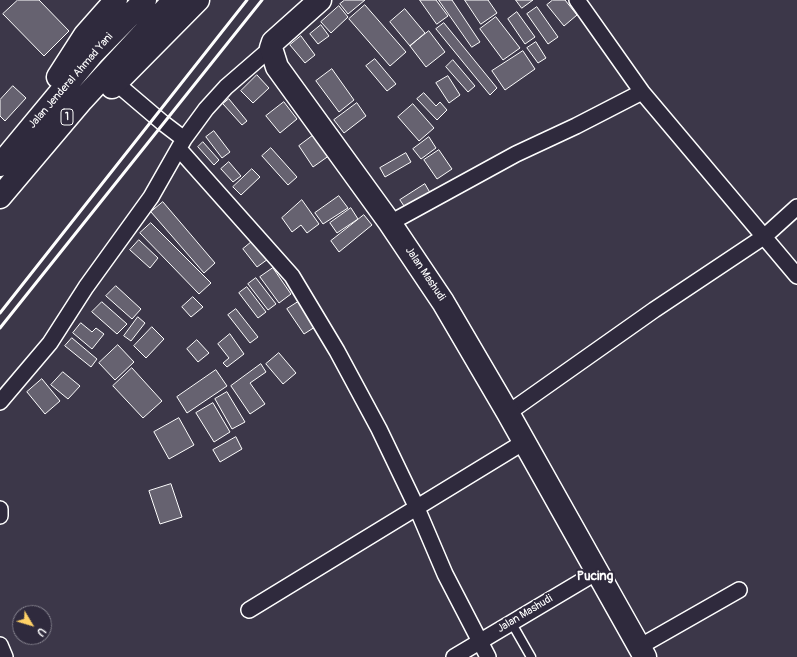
<!DOCTYPE html>
<html>
<head>
<meta charset="utf-8">
<style>
	body { margin:0 }
	#map { position:relative; width:797px; height:657px; overflow:hidden; background:#3c3749; font-family:Pangolin,sans-serif }
	canvas { display:block }
	.north { position:absolute; left:12px; top:605px; width:40px; height:40px; box-sizing:border-box; background:#2f2a3d; border:1px solid #827f8b; border-radius:50%; rotate:128deg; font-size:11px; font-weight:700; line-height:16px; text-align:center; color:#fff }
	.north::after { content:''; display:block; margin:auto; width:14px; height:18px; background:#ffd166; clip-path:polygon(50% 0,100% 100%,50% 72%,0 100%) }
</style>
</head>
<body>
<div id="map">
<canvas width="797" height="657"></canvas>
<div class="north">U</div>
</div>
<script>
const ctx = document.querySelector('canvas').getContext('2d');
ctx.lineJoin = 'round';
function fillPath(path, color) {
  ctx.fillStyle = color;
  ctx.fill(path, 'evenodd');
}
function stroke(path, color, width, dash) {
  ctx.strokeStyle = color;
  ctx.lineWidth = width;
  ctx.lineCap = dash ? 'butt' : 'round';
  ctx.setLineDash(dash || []);
  ctx.stroke(path);
}
function label(font, color, halo, rows, align = 'center') {
  ctx.font = font + ' Pangolin,sans-serif';
  ctx.lineWidth = 4;
  ctx.setLineDash([]);
  ctx.textBaseline = 'middle';
  ctx.strokeStyle = halo;
  ctx.fillStyle = color;
  for (const [text, x, y, turn = 0] of rows) {
    ctx.save();
    ctx.translate(x, y);
    ctx.rotate((+turn || 0) * Math.PI / 180);
    ctx.textAlign = isNaN(turn) ? turn : align;
    if (halo) ctx.strokeText(text, 0, 0);
    ctx.fillText(text, 0, 0);
    ctx.restore();
  }
}
const building = new Path2D(`
	M18 0H39L69 31 44 56 3 14Z
	M345 0H365L348 14 340 4Z
	M420 0H436L448 16 437 24Z
	M439 0H452L480 42 472 47Z
	M465 0H488L497 13 481 24Z
	M516 0H533L522 8Z
	M553 0H565L577 15 564 26 547 5Z
	M365 5 406 52 390 66 349 19Z
	M339 6 348 17 331 33 321 22Z
	M537 7 558 37 548 44 527 14Z
	M405 9 425 33 410 46 390 22Z
	M517 12 535 37 525 44 508 19Z
	M496 17 520 48 503 60 480 29Z
	M444 23 497 88 490 95 436 29Z
	M321 25 329 36 318 44 310 34Z
	M429 31 445 52 426 67 410 46Z
	M301 36 315 55 305 63 290 45Z
	M536 42 546 58 538 63 527 48Z
	M523 51 535 69 505 90 492 71Z
	M375 59 396 84 387 91 366 66Z
	M453 60 475 86 468 92 446 67Z
	M332 69 354 100 339 112 316 81Z
	M257 75 269 88 253 103 241 91Z
	M448 76 460 95 449 103 436 83Z
	M13 86 26 98 5 121 0 116V100Z
	M424 93 436 106 440 102 447 110 437 120 417 99Z
	M229 99 247 121 242 125 223 104Z
	M284 102 297 119 280 133 266 116Z
	M357 103 366 116 344 133 334 120Z
	M413 104 434 128 419 141 398 117Z
	M214 131 230 152 222 158 206 137Z
	M315 134 330 155 313 167 299 146Z
	M429 137 436 148 421 159 413 149Z
	M203 142 219 160 214 165 198 147Z
	M271 148 297 177 288 185 262 156Z
	M439 150 452 169 437 179 424 160Z
	M406 153 411 162 385 177 380 168Z
	M229 162 241 176 233 182 221 169Z
	M252 169 260 177 241 195 233 187Z
	M425 184 432 196 408 212 400 200Z
	M339 196 348 208 323 224 315 213Z
	M302 200 319 224 307 233 301 225 292 232 282 218Z
	M163 202 215 263 204 273 151 212Z
	M351 208 358 219 337 233 330 223Z
	M364 215 372 225 339 252 331 241Z
	M151 223 211 283 199 294 140 233Z
	M139 240 158 258 150 268 130 250Z
	M254 240 268 259 257 267 243 249Z
	M273 268 291 294 279 303 260 277Z
	M256 278 276 304 268 310 248 284Z
	M116 286 141 309 132 319 106 296Z
	M247 287 266 312 258 318 239 293Z
	M193 297 203 307 191 317 182 307Z
	M102 302 127 324 117 334 92 312Z
	M298 302 315 327 304 334 287 309Z
	M236 309 258 337 250 343 228 315Z
	M138 317 145 323 131 341 124 336Z
	M81 323 92 332 96 328 104 334 92 349 73 333Z
	M152 327 164 339 146 358 134 346Z
	M230 334 244 354 227 367 223 363 229 358 218 344Z
	M72 338 97 359 91 367 65 346Z
	M197 340 209 353 198 362 187 349Z
	M118 345 134 362 115 380 99 363Z
	M279 353 296 373 283 384 266 364Z
	M261 364 266 372 250 383 265 404 250 414 231 386Z
	M132 368 162 401 143 418 113 386Z
	M216 370 227 386 187 413 177 397Z
	M63 372 80 386 68 399 51 385Z
	M42 379 60 401 45 414 27 392Z
	M227 392 245 422 232 429 215 399Z
	M213 403 230 432 214 442 196 413Z
	M179 418 194 445 169 459 154 432Z
	M236 437 242 449 220 462 213 450Z
	M171 484 182 517 160 524 149 491Z`);
fillPath(building, '#666270');
stroke(building, '#fff', 1);
const lane = new Path2D(`
	M511 622 531 657`);
const street = new Path2D(`
	M577 0 642 92 797 276
	M116 83 163 123 184 139
	M179 149 292 276 337 351 379 429 416 506 445 574 488 657
	M390 223 516 154 576 126 642 92
	M0 402 50 343 86 287 151 197 184 139 206 109 226 87 271 48
	M508 413 654 310 765 236 797 207
	M0 509V516
	M249 610 524 442
	M0 645 5 657
	M639 647 739 590
	M454 657 597 572`);
const secondary = new Path2D(`
	M320 0 273 42 271 48 277 67 390 223 443 302 508 413 645 657`);
const highway = new Path2D(`
	M58 77 85 35 116 0
	M112 87 198 0
	M0 165 93 53 145 0
	M0 197 82 100 174 0`);
stroke(lane, '#fff', 11);
stroke(street, '#fff', 18);
stroke(secondary, '#fff', 25);
stroke(highway, '#fff', 25);
stroke(lane, '#2f2a3d', 8);
stroke(street, '#2f2a3d', 15);
stroke(secondary, '#2f2a3d', 22);
stroke(highway, '#2f2a3d', 22);
stroke(new Path2D(`
	M0 313 247 0
	M0 328 262 0`), '#fff', 3);
for (const [x, y, w] of [
	[67,117,12]
]) {
  const box = new Path2D();
  box.roundRect(x - w / 2, y - 8, w, 16, 3);
  ctx.fillStyle = '#2f2a3d';
  ctx.fill(box);
  stroke(box, '#fff', 1);
}
label('bold 10px', '#fff', null, [
	["1",67,117]
]);
label('11px', '#fff', '#2f2a3d', [
	["Jalan Jenderal Ahmad Yani",71,81,-49],
	["Jalan Mashudi",425,274,56],
	["Jalan Mashudi",525,614,-31]
]);
label('bold 13px', '#fff', '#2f2a3d', [
	["Pucing",595,577]
]);
</script>
</body>
</html>
